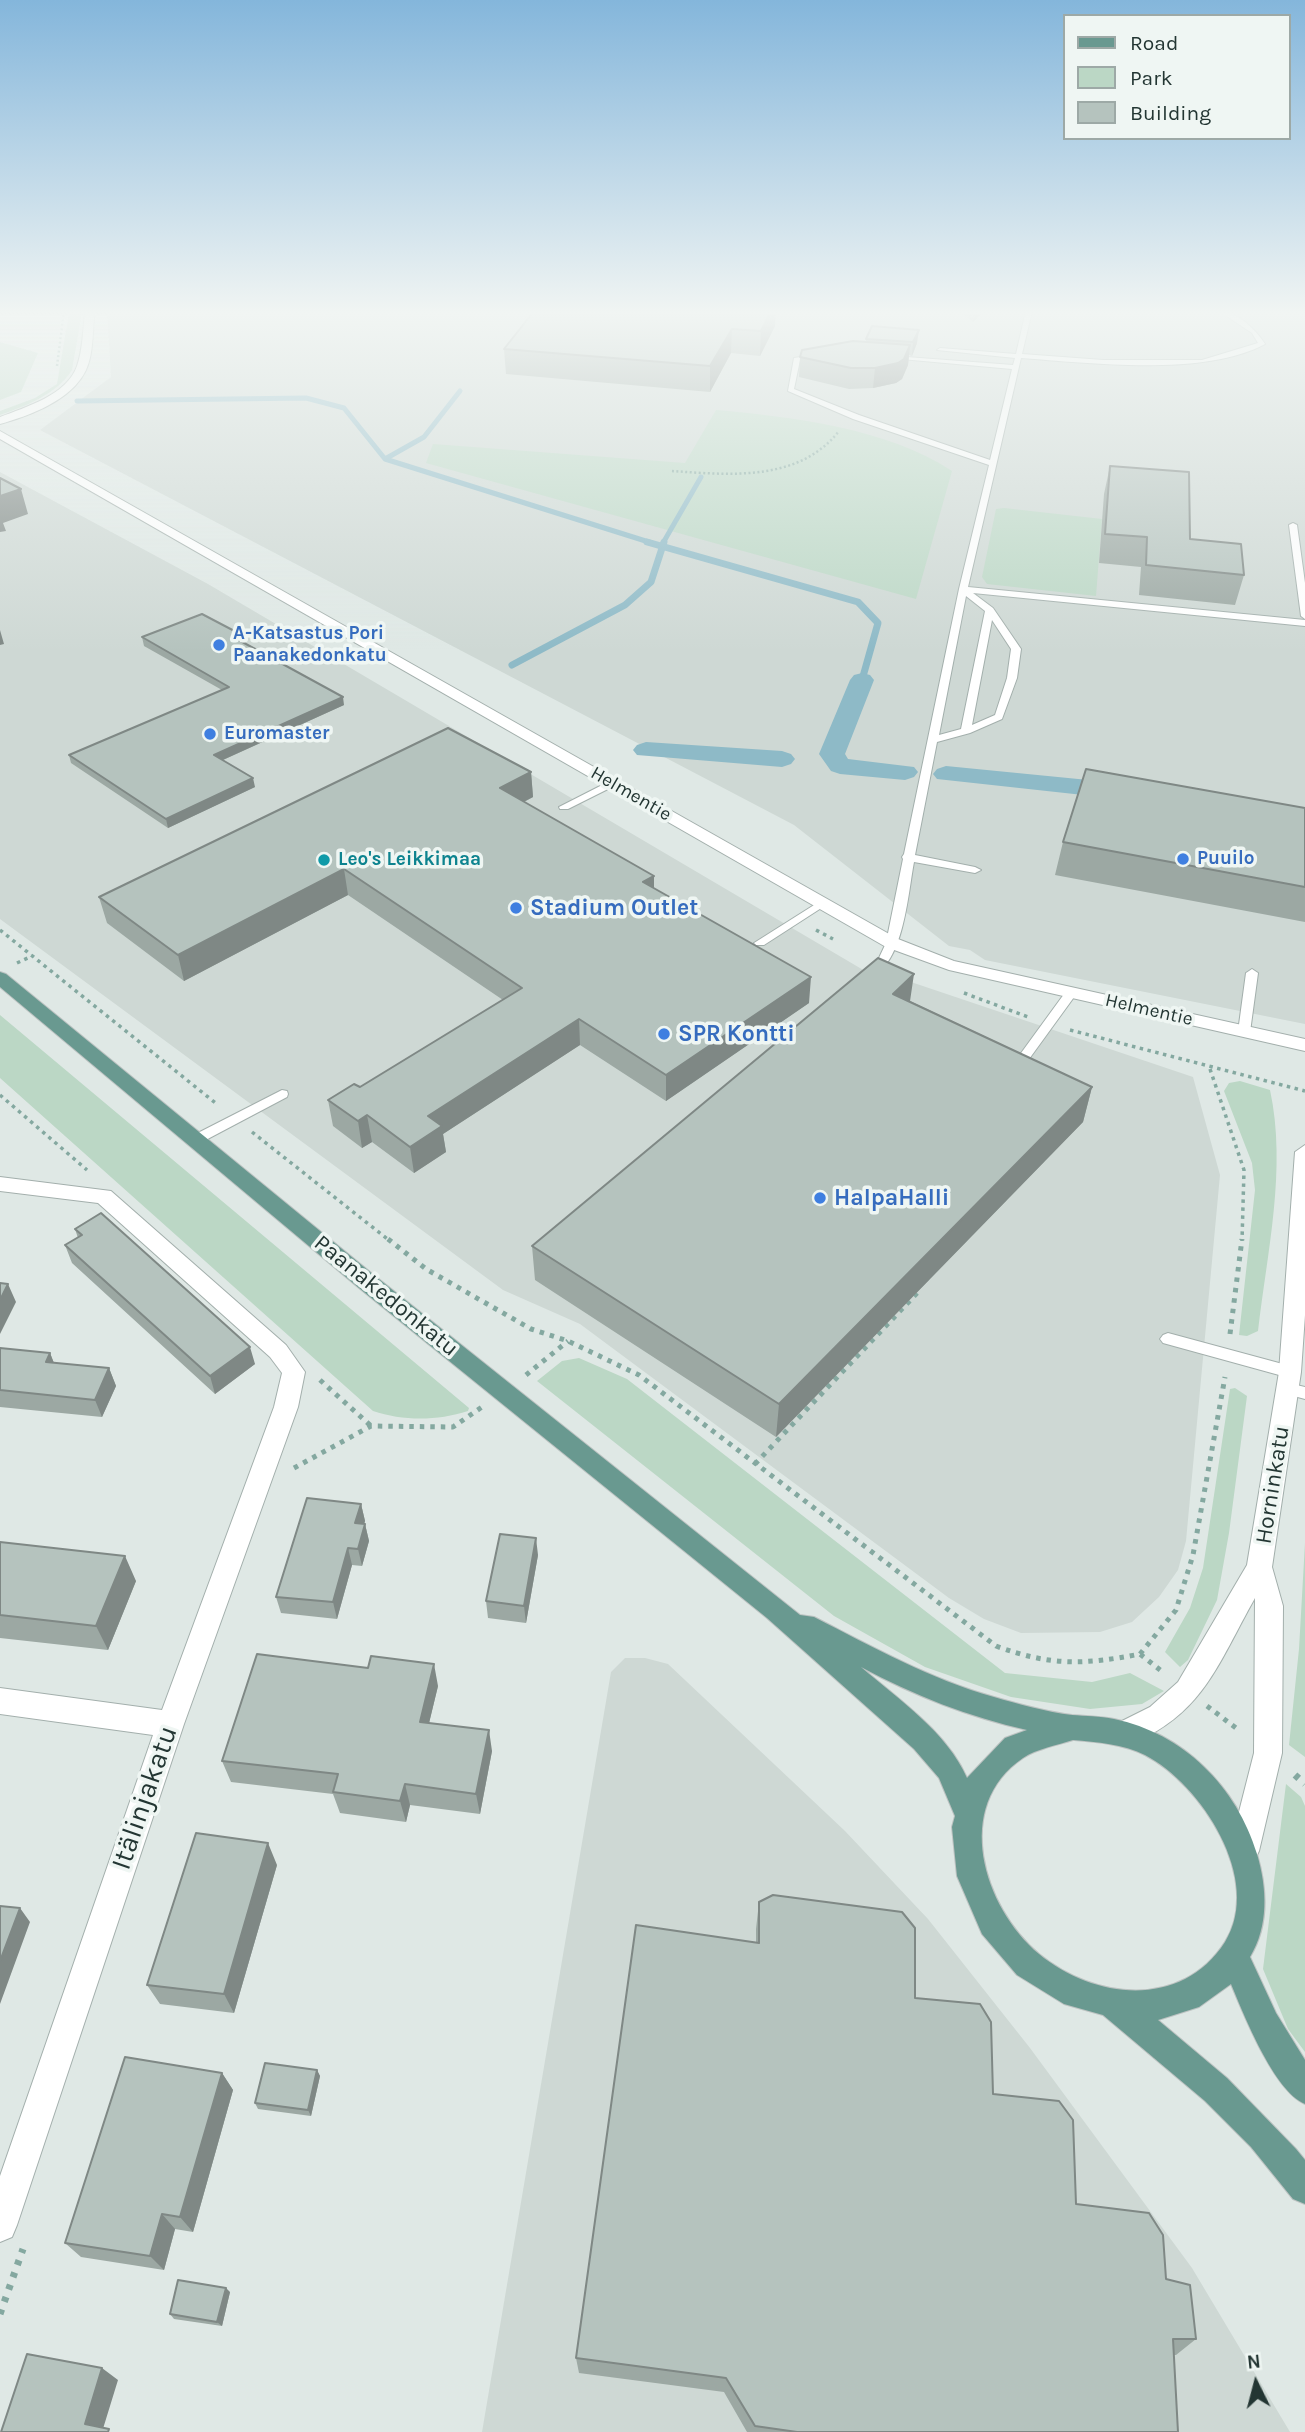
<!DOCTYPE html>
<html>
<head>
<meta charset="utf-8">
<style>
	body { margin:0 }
	#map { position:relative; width:1305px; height:2432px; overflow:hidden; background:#dfe8e5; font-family:Karla,sans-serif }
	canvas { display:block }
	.legend { position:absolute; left:1063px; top:14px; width:228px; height:126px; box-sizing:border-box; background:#eff6f3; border:2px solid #9da9a6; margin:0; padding:9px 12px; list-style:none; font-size:21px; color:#233633 }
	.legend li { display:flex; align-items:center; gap:14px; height:35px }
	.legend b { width:35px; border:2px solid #9da9a6 }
	.north { position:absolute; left:1221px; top:2348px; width:70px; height:70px; -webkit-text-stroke:5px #eff6f3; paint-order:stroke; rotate:354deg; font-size:19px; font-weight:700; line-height:28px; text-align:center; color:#233633 }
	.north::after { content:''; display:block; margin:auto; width:24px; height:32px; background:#233633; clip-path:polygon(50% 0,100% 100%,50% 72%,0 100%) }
</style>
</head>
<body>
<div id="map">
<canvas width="1305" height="2432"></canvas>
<ul class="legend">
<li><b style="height:9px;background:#699990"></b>Road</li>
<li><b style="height:19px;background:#bbd7c5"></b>Park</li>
<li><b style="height:19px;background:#b5c3be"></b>Building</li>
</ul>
<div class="north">N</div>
</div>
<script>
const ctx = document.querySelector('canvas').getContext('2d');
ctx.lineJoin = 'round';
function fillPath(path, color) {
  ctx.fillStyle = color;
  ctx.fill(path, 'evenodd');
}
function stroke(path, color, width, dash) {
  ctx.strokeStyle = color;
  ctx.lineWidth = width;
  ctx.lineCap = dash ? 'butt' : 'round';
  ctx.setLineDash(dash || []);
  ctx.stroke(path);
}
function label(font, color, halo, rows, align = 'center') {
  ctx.font = font + ' Karla,sans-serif';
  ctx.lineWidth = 7;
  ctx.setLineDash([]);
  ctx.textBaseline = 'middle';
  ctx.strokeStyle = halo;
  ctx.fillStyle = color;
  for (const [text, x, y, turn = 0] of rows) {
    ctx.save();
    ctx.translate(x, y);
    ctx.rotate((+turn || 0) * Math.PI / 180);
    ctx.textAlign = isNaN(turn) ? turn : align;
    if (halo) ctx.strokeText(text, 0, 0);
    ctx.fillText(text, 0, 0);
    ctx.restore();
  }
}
fillPath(new Path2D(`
	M107 311H1305V1024L985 960 970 950 949 946 794 825 40 430 111 377Z
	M0 472 208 584 865 971 908 981 1193 1077 1220 1175 1186 1541 1178 1570 1159 1597 1132 1622 1100 1632 1021 1633 984 1619 949 1598 580 1324 503 1290 0 919Z
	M625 1658H645L668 1664 845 1831 928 1919 1030 2048 1192 2268 1290 2432H482L611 1672Z`), '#ced8d4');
fillPath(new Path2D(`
	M69 312 82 313 72 370C57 394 26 406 0 415V411L35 398 57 384Z
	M0 342 38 353 21 392 0 400Z
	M716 410C792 417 887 428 952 471L916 599 426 463 433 444 685 463Z
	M1004 508 1102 519 1096 596 987 584 982 577 996 509Z
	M0 1015 469 1408 468 1411C437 1421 403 1421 373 1411L0 1078Z
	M1240 1081 1270 1090C1287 1169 1267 1252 1258 1331L1247 1336 1239 1335 1255 1190 1252 1163 1224 1091 1229 1083Z
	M579 1358 627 1379 1005 1673 1092 1682 1130 1673 1164 1691 1142 1704 1090 1709 1011 1697 925 1667 834 1616 537 1381 562 1361Z
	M1235 1388 1247 1396 1229 1533 1217 1600 1188 1660 1180 1667 1165 1652 1190 1608 1203 1568 1230 1389Z
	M1305 1543V1757L1289 1745 1299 1649Z
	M1286 1784 1301 1797 1305 1806V2052L1288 2029 1263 1969Z`), '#bbd7c5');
stroke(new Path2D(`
	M77 401 306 398 344 408 385 459 652 543
	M385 459 424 437 460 391
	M663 543 701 477`), '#8ebac7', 5);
stroke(new Path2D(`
	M647 542 858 602 878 623 862 680
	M512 665 625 605 651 582 664 542`), '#8ebac7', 7);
fillPath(new Path2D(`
	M862 673 870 675 874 680 845 754 848 759 914 767 918 772 914 777 905 780 840 774 831 771 819 754 850 680 854 675Z
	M646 742 782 751 791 754 795 759 791 764 782 767 637 755 633 750 637 745Z
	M946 766 1129 784 1138 786 1142 792 1138 798 1129 800 937 779 933 774 937 769Z`), '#8ebac7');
const service = new Path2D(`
	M1026 311H1032L1022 354 1103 360H1202L1258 343 1252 333 1219 311C1237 311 1256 330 1265 344 1204 377 1090 363 1021 358L968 587 1305 620V626L973 593 993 608 1021 649 1017 678 1002 719 970 733 937 742 915 855 975 867 981 870 975 873 914 862C908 893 904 964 870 977L864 973 878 960 886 943 903 859 902 857 904 854 959 589 989 465 853 419 788 391 794 358 820 354 823 356 800 360 794 389 859 415 990 460 1012 369 890 358 893 356 1013 365 1015 358 937 350 940 348 1016 354ZM966 596 985 611 961 729 939 735ZM992 620 1011 649 1007 678 995 715 972 725Z
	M1293 523 1297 525 1305 583V619L1301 616 1289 525Z
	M612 780 616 781V785L568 809H560L559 807Z
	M822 900 826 901V905L764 945H756L754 943Z
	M1252 969 1258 973 1250 1032 1244 1036 1238 1032 1246 973Z
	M1071 989 1077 993 1024 1066H1016L1014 1063 1016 1060 1067 990Z
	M282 1090 287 1091 288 1094 287 1097 200 1143 195 1145 188 1140 190 1137Z
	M1168 1333 1290 1366 1295 1368 1298 1372 1295 1376 1290 1378 1163 1343 1160 1339 1163 1335Z
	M1288 1383 1305 1387V1399L1283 1393 1280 1389 1283 1385Z`);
const minor = new Path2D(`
	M0 1177 111 1191 286 1345 305 1372 298 1407 184 1724 17 2225 12 2237 0 2242V2176L153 1735 0 1714V1688L162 1710 274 1407 282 1373 270 1357 98 1203 0 1191Z`);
const tertiary = new Path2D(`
	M85 311H95C92 330 94 353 86 370 72 400 29 416 0 424V417C26 407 67 395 77 366 83 349 83 329 85 311Z
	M0 431 898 939 954 961 1305 1039V1051L949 970 886 947 0 439Z
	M1305 1145V1315L1301 1372 1272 1567 1283 1606 1282 1753 1259 1851 1254 1861 1244 1865 1234 1861 1229 1851 1254 1753 1255 1598C1217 1665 1203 1716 1126 1746L1116 1742 1112 1733 1116 1724 1150 1707 1178 1682 1247 1565 1279 1372 1295 1152Z`);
const primary = new Path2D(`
	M0 972 6 974 375 1276 800 1615 814 1617C873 1647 930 1679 994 1697 1018 1704 1047 1712 1072 1715 1085 1716 1100 1716 1114 1719 1183 1733 1237 1787 1257 1854 1267 1888 1269 1926 1250 1957L1276 2013 1305 2060V2104C1274 2091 1244 2015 1231 1984L1199 2007 1158 2020 1227 2078 1296 2149 1305 2160V2204L1293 2199 1251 2147 1205 2101 1103 2015 1064 2004 1017 1975 982 1934 957 1876 952 1827 955 1816 939 1778 914 1749 767 1618 359 1288 0 987ZM861 1667C913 1695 969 1717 1027 1730L1005 1738 967 1778C947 1732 899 1700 861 1667ZM1073 1740C1097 1742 1123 1744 1145 1755 1201 1784 1264 1880 1225 1942 1182 2009 1095 2000 1039 1954 983 1907 952 1806 1023 1758 1036 1749 1058 1745 1073 1740Z`);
stroke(service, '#a3afac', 2);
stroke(minor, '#a3afac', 2);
stroke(tertiary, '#a3afac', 2);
stroke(primary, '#bdc3c2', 2);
stroke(new Path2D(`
	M57 366 64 311
	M672 471C730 475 799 482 839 431`), '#84a8a0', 2.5, [2, 2.5]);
stroke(new Path2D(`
	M0 930 218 1105
	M816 930 833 939
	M17 963 32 956
	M964 993 1028 1017
	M1070 1030 1305 1091
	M1210 1069 1244 1170 1242 1241
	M0 1095 87 1170
	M252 1132 390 1241`), '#84a8a0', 3.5, [3.5, 4.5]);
stroke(new Path2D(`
	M388 1239 426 1269 531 1329 568 1341 639 1375 996 1646C1050 1666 1084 1665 1140 1654L1164 1673
	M1230 1334 1242 1239
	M526 1375 568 1341
	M320 1380 371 1426
	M755 1464 918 1292
	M294 1468 371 1426 453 1427 482 1407
	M1140 1654 1176 1610 1193 1555 1225 1377
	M1207 1706 1236 1728`), '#84a8a0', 5, [4.5, 6]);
stroke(new Path2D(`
	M1295 1775 1305 1784
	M0 2314 23 2249`), '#84a8a0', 7, [5, 8]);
fillPath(service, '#fff');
fillPath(minor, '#fff');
fillPath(tertiary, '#fff');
fillPath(primary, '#699990');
fillPath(new Path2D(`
	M534 311 775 326 760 356 731 353 710 392 506 374 504 349Z
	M958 311H984L973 322Z
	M866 339 917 343 912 356 909 355 908 365 902 379 896 383 873 388 849 389 799 377 800 357 866 342Z
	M1110 466 1190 539 1244 575 1235 605 1139 595 1141 567 1099 563 1104 494Z
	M142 637 243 643 344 705 223 760 255 787 168 828 71 763 69 755 222 690 144 646Z
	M531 772 533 797 524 802 654 888 809 1003 666 1101 580 1045 443 1134 446 1152 414 1173 372 1142 362 1148 333 1126 328 1100 360 1087 503 1000 348 895 184 981 107 923 99 897Z
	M1305 808V922L1055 875 1063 842Z
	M910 1001 1092 1087 1083 1122 776 1437 535 1280 532 1246Z
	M75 1229 255 1364 215 1394 72 1263 65 1245 78 1238Z
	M0 1347 1 1348 50 1353 54 1363 109 1368 116 1386 102 1417 0 1407Z
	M361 1504 365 1521 364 1524H365L369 1541 362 1566 352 1565 337 1619 281 1613 276 1597Z
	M0 1542 136 1581 108 1650 0 1638Z
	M538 1555 526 1623 488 1618 486 1601Z
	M438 1686 429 1723 492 1751 480 1814 410 1805 406 1822 340 1813 333 1794 231 1782 222 1761Z
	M277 1865 234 2013 160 2004 147 1985Z
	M759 1902 915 1998 993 2094 1076 2204 1166 2279 1196 2339 1176 2355H1174L1178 2432H747L724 2392 579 2373 576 2358 756 1942V1929Z
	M317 2070 320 2076 311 2116 258 2109 255 2103Z
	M222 2073 233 2090 193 2232 175 2229 164 2270 81 2257 65 2243Z
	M230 2292 222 2326 174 2319 170 2314Z`), '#9ca8a3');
fillPath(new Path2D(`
	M771 311H776L775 326 760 356 761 331Z
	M975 311H984L973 322Z
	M732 329 731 353 710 392V366Z
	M919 330 917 343 912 356 913 342Z
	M910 345 908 365 902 379 896 383 873 388 875 368Z
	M21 489 28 514 3 523 6 531 0 532V496Z
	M0 630 4 644 0 645Z
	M242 635 243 643 235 638Z
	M343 697 344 705 216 763 214 755Z
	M531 772 533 797 502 813 500 788Z
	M253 778 255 787 168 828 166 819Z
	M344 869 348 895 184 981 178 955Z
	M654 876V902L643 882Z
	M914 974 909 1008 893 994Z
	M811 977 809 1003 666 1101V1075Z
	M579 1019 580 1045 443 1134 446 1152 414 1173 410 1147 428 1116Z
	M1092 1087 1083 1122 776 1437 779 1404Z
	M367 1115 372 1142 362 1148 358 1121Z
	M8 1284 16 1302 0 1334V1300Z
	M250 1347 255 1364 215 1394 210 1376Z
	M50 1353 57 1371 46 1362Z
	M109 1368 116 1386 102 1417 95 1400Z
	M361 1504 365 1521 359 1540 355 1523Z
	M365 1524 369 1541 362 1566 358 1549Z
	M536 1538 538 1555 526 1623 524 1606Z
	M348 1548 352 1565 337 1619 333 1602Z
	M125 1556 136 1581 108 1650 96 1626Z
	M434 1664 438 1686 424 1744 420 1722Z
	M489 1730 492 1751 480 1814 476 1794Z
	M405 1784 410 1805 406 1822 400 1801Z
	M268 1843 277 1865 234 2013 224 1994Z
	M20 1908 30 1922 0 2004V1961Z
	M317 2070 320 2076 311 2116 308 2110Z
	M222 2073 233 2090 193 2232 180 2217Z
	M162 2214 175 2229 164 2270 150 2256Z
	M226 2288 230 2292 222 2326 217 2322Z
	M102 2368 118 2380 102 2432 85 2424Z`), '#7f8885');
const building = new Path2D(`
	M534 311H771L761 331 732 329 710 366 504 349Z
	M872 326 919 330 913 342 866 339Z
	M853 341 910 345 904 359 898 363 875 368H851L800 357 802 350Z
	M1110 466 1189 472 1190 539 1241 544 1244 575 1146 565 1147 537 1105 534Z
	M0 478 21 489 0 496Z
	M202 614 242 635 235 638 343 697 214 755 253 778 166 819 69 755 229 687 142 637Z
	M448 728 531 772 500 788 654 876 643 882 811 977 666 1075 579 1019 428 1116 442 1126 410 1147 367 1115 358 1121 328 1100 354 1084 360 1087 522 988 344 869 178 955 99 897Z
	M1086 769 1305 808V887L1063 842Z
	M878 958 914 974 893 994 1092 1087 779 1404 532 1246Z
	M101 1213 250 1347 210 1376 65 1245 82 1235 75 1229Z
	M0 1283 8 1284 0 1300Z
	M0 1348 50 1353 46 1362 109 1368 95 1400 0 1390Z
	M307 1498 361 1504 355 1523 365 1524 358 1549 348 1548 333 1602 276 1597Z
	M500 1534 536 1538 524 1606 486 1601Z
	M0 1542 125 1556 96 1626 0 1615Z
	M257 1654 368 1668 371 1656 434 1664 420 1722 489 1730 476 1794 405 1784 400 1801 333 1792 338 1774 222 1761Z
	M196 1833 268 1843 224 1994 147 1985Z
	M773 1895 902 1912 915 1928V1998L980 2004 991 2022 993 2094 1059 2101 1073 2120 1076 2204 1149 2213 1163 2235 1166 2279 1190 2285 1196 2339H1173L1178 2432H797L755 2426 726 2378 576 2358 636 1925 759 1943V1902Z
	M0 1906 20 1908 0 1961Z
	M125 2057 222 2073 180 2217 162 2214 150 2256 65 2243Z
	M265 2063 317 2070 308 2110 255 2103Z
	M178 2280 226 2288 217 2322 170 2314Z
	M27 2354 102 2368 85 2424 109 2429 108 2432H1Z`);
fillPath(building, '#b5c3be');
stroke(building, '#7f8885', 2);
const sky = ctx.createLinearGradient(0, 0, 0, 652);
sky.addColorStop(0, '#84b6db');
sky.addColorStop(0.48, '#f1f5f3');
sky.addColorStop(1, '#f1f5f300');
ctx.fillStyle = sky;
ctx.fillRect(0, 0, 1305, 652);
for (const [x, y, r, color] of [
	[219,645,7,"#3f7fe0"],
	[210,734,7,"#3f7fe0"],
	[1183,859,7,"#3f7fe0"],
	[324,860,7,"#0f9aa8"],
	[516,908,7,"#3f7fe0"],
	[664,1034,7,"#3f7fe0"],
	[820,1198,7,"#3f7fe0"]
]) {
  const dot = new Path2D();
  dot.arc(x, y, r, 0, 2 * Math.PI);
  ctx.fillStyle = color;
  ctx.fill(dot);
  stroke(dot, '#eff6f3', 2.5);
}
label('bold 19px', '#366cbe', '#eff6f3', [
	["A-Katsastus Pori",233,634],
	["Paanakedonkatu",233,656],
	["Euromaster",224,734],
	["Puuilo",1197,859]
], 'left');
label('19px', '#233633', '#eff6f3', [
	["Helmentie",631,794,30],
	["Helmentie",1149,1010,13]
]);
label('bold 19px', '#0d838f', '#eff6f3', [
	["Leo's Leikkimaa",338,860]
], 'left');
label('bold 23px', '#366cbe', '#eff6f3', [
	["Stadium Outlet",530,908],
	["SPR Kontti",678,1034],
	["HalpaHalli",834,1198]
], 'left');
label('23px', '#233633', '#eff6f3', [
	["Paanakedonkatu",386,1296,39],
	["Horninkatu",1273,1485,-81]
]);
label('28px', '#233633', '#eff6f3', [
	["Itälinjakatu",145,1798,-71]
]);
</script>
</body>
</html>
